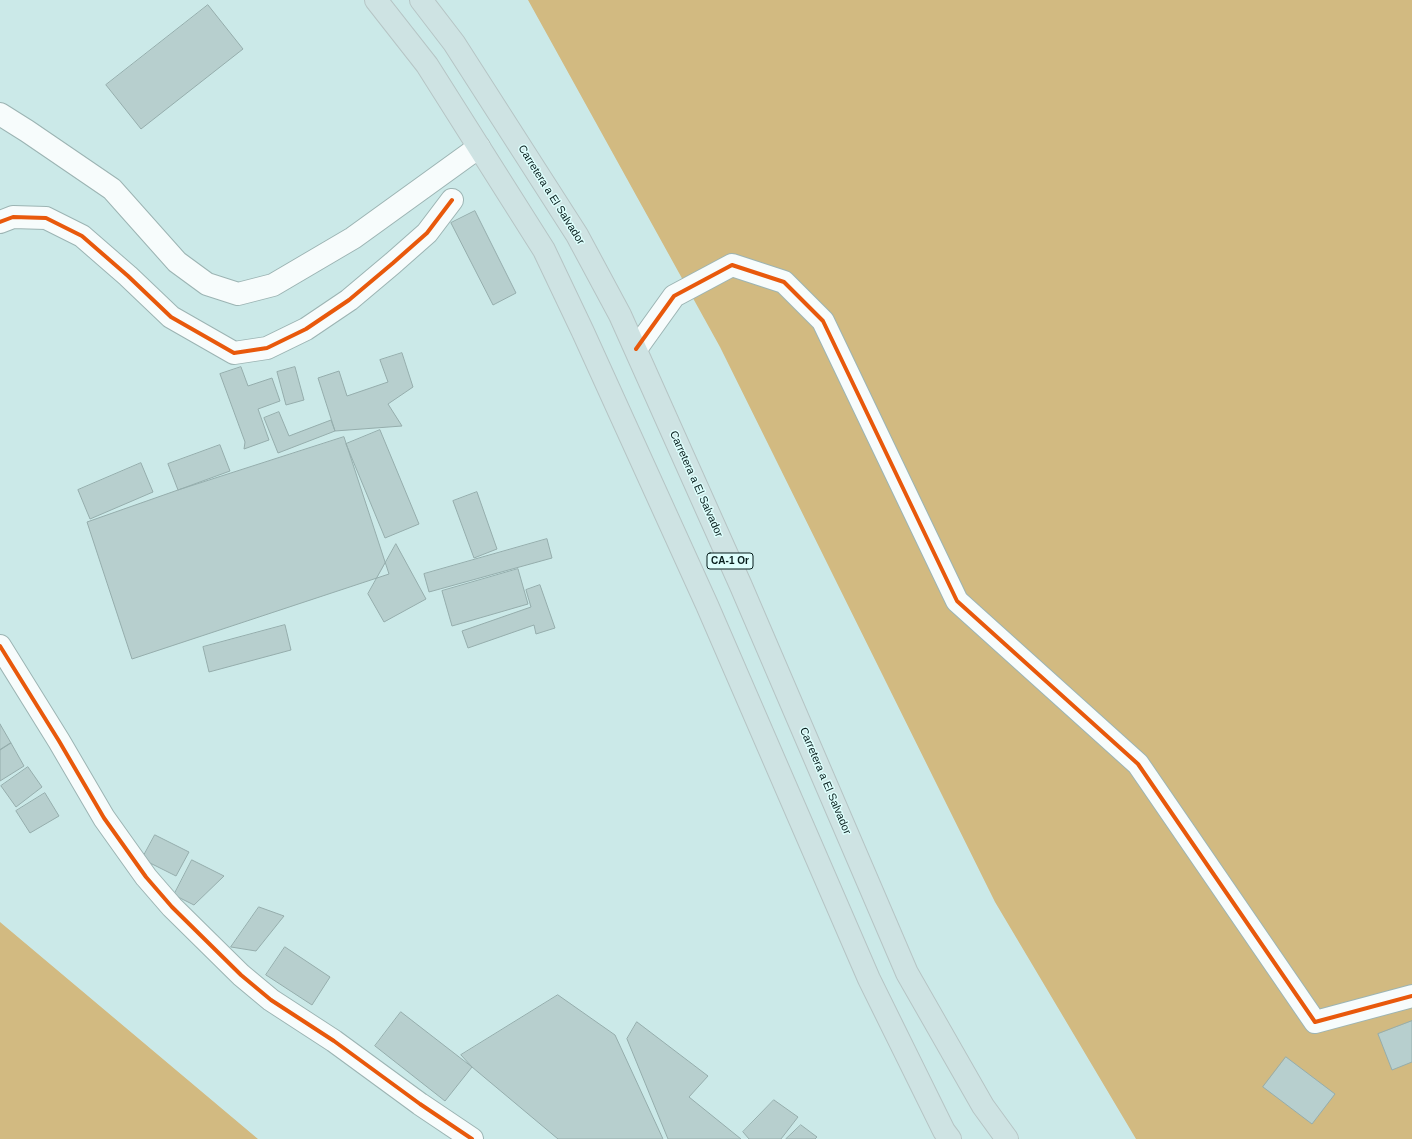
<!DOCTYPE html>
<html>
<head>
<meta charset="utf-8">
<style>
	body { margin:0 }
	canvas { display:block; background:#cbe9e8 }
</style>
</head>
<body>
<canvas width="1412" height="1139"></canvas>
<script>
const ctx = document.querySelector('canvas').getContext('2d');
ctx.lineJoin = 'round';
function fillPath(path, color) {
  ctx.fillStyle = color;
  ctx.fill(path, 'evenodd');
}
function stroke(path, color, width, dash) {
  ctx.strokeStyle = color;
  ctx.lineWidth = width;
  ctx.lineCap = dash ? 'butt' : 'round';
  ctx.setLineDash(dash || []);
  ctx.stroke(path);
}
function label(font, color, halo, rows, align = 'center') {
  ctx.font = font + ' Arial,sans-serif';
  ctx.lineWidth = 3;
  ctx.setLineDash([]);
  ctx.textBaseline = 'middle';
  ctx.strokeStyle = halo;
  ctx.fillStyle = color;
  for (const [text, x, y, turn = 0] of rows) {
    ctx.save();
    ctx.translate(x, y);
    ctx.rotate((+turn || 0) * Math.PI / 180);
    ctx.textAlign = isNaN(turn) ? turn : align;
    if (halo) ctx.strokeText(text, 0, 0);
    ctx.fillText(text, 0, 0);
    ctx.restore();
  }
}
fillPath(new Path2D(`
	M528 0H1412V1139H1136L995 902 720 347Z
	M0 922 258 1139H0Z`), '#d2ba81');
const building = new Path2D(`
	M208 5 243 49 141 129 106 85Z
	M475 211 516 293 493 305 451 223Z
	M402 353 413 387 388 404 402 426 335 431 318 378 339 371 347 396 388 382 380 360Z
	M241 367 248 386 272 378 280 401 258 409 269 440 244 449 245 442 220 374Z
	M295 367 304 400 286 405 277 372Z
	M279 412 289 436 331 420 335 431 278 453 264 418Z
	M380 430 419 524 385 538 346 444Z
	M344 437 389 574 132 659 87 522 178 490Z
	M220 445 230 471 178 490 168 464Z
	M141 463 153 492 90 519 78 490Z
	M477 492 497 549 474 558 453 501Z
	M547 539 552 558 429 592 424 574Z
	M396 544 426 599 384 622 368 594Z
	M518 569 528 604 452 626 442 591Z
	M540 585 555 628 536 634 534 625 468 648 462 631 531 607 526 590Z
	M285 625 291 650 209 672 203 647Z
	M0 724 11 743 0 750Z
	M11 743 24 766 0 781V750Z
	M28 767 42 787 16 807 1 786Z
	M45 793 59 816 30 833 16 811Z
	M155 835 189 852 176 876 142 859Z
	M192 860 224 876 194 905 174 895Z
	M259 907 284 916 256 951 231 947Z
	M285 947 330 977 312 1005 266 975Z
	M558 995 615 1035 663 1139H558L472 1067 461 1055Z
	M401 1012 472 1067 445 1101 375 1046Z
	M1412 1021V1062L1392 1070 1378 1034Z
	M637 1022 708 1076 689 1097 741 1139H668L627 1039Z
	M1286 1057 1335 1094 1312 1124 1263 1087Z
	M774 1100 798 1117 781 1139H749L743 1132Z
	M801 1125 817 1137 815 1139H786Z`);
fillPath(building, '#b7cfce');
stroke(building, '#95adac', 1);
const minor = new Path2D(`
	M0 114 27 131 112 189 177 262 207 284 238 294 273 285 353 238 479 147
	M0 222 13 217 46 218 82 236 128 276 171 317 234 353 267 348 306 329 349 300 393 263 427 233 452 200
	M636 349 674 296 732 265 784 282 823 321 957 601 1138 764 1315 1022 1412 996
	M0 646 59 741 104 818 146 877 172 907 241 975 271 1000 334 1041 420 1104 472 1139`);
const highway = new Path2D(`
	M376 0 427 65 544 250 583 332 707 605 869 979 944 1131 950 1139
	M421 0 454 43 577 235 620 315 741 586 907 973 983 1106 1007 1139`);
stroke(minor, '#9cb4b3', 24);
stroke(highway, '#b6c5c5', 24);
stroke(minor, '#f7fcfc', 22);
stroke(highway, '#cee3e3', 22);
stroke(new Path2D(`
	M0 222 13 217 46 218 82 236 128 276 171 317 234 353 267 348 306 329 349 300 393 263 427 233 452 200
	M636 349 674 296 732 265 784 282 823 321 957 601 1138 764 1315 1022 1412 996
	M0 646 59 741 104 818 146 877 172 907 241 975 271 1000 334 1041 420 1104 472 1139`), '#e8590c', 4);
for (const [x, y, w] of [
	[730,561,46]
]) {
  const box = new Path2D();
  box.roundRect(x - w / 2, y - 8, w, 16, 3);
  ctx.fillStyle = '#ddfefc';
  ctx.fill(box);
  stroke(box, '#071d1c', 1);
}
label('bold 10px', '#071d1c', null, [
	["CA-1 Or",730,561]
]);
label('11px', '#071d1c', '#ddfefc', [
	["Carretera a El Salvador",551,195,58],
	["Carretera a El Salvador",696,484,66],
	["Carretera a El Salvador",825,781,67]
]);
</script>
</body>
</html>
